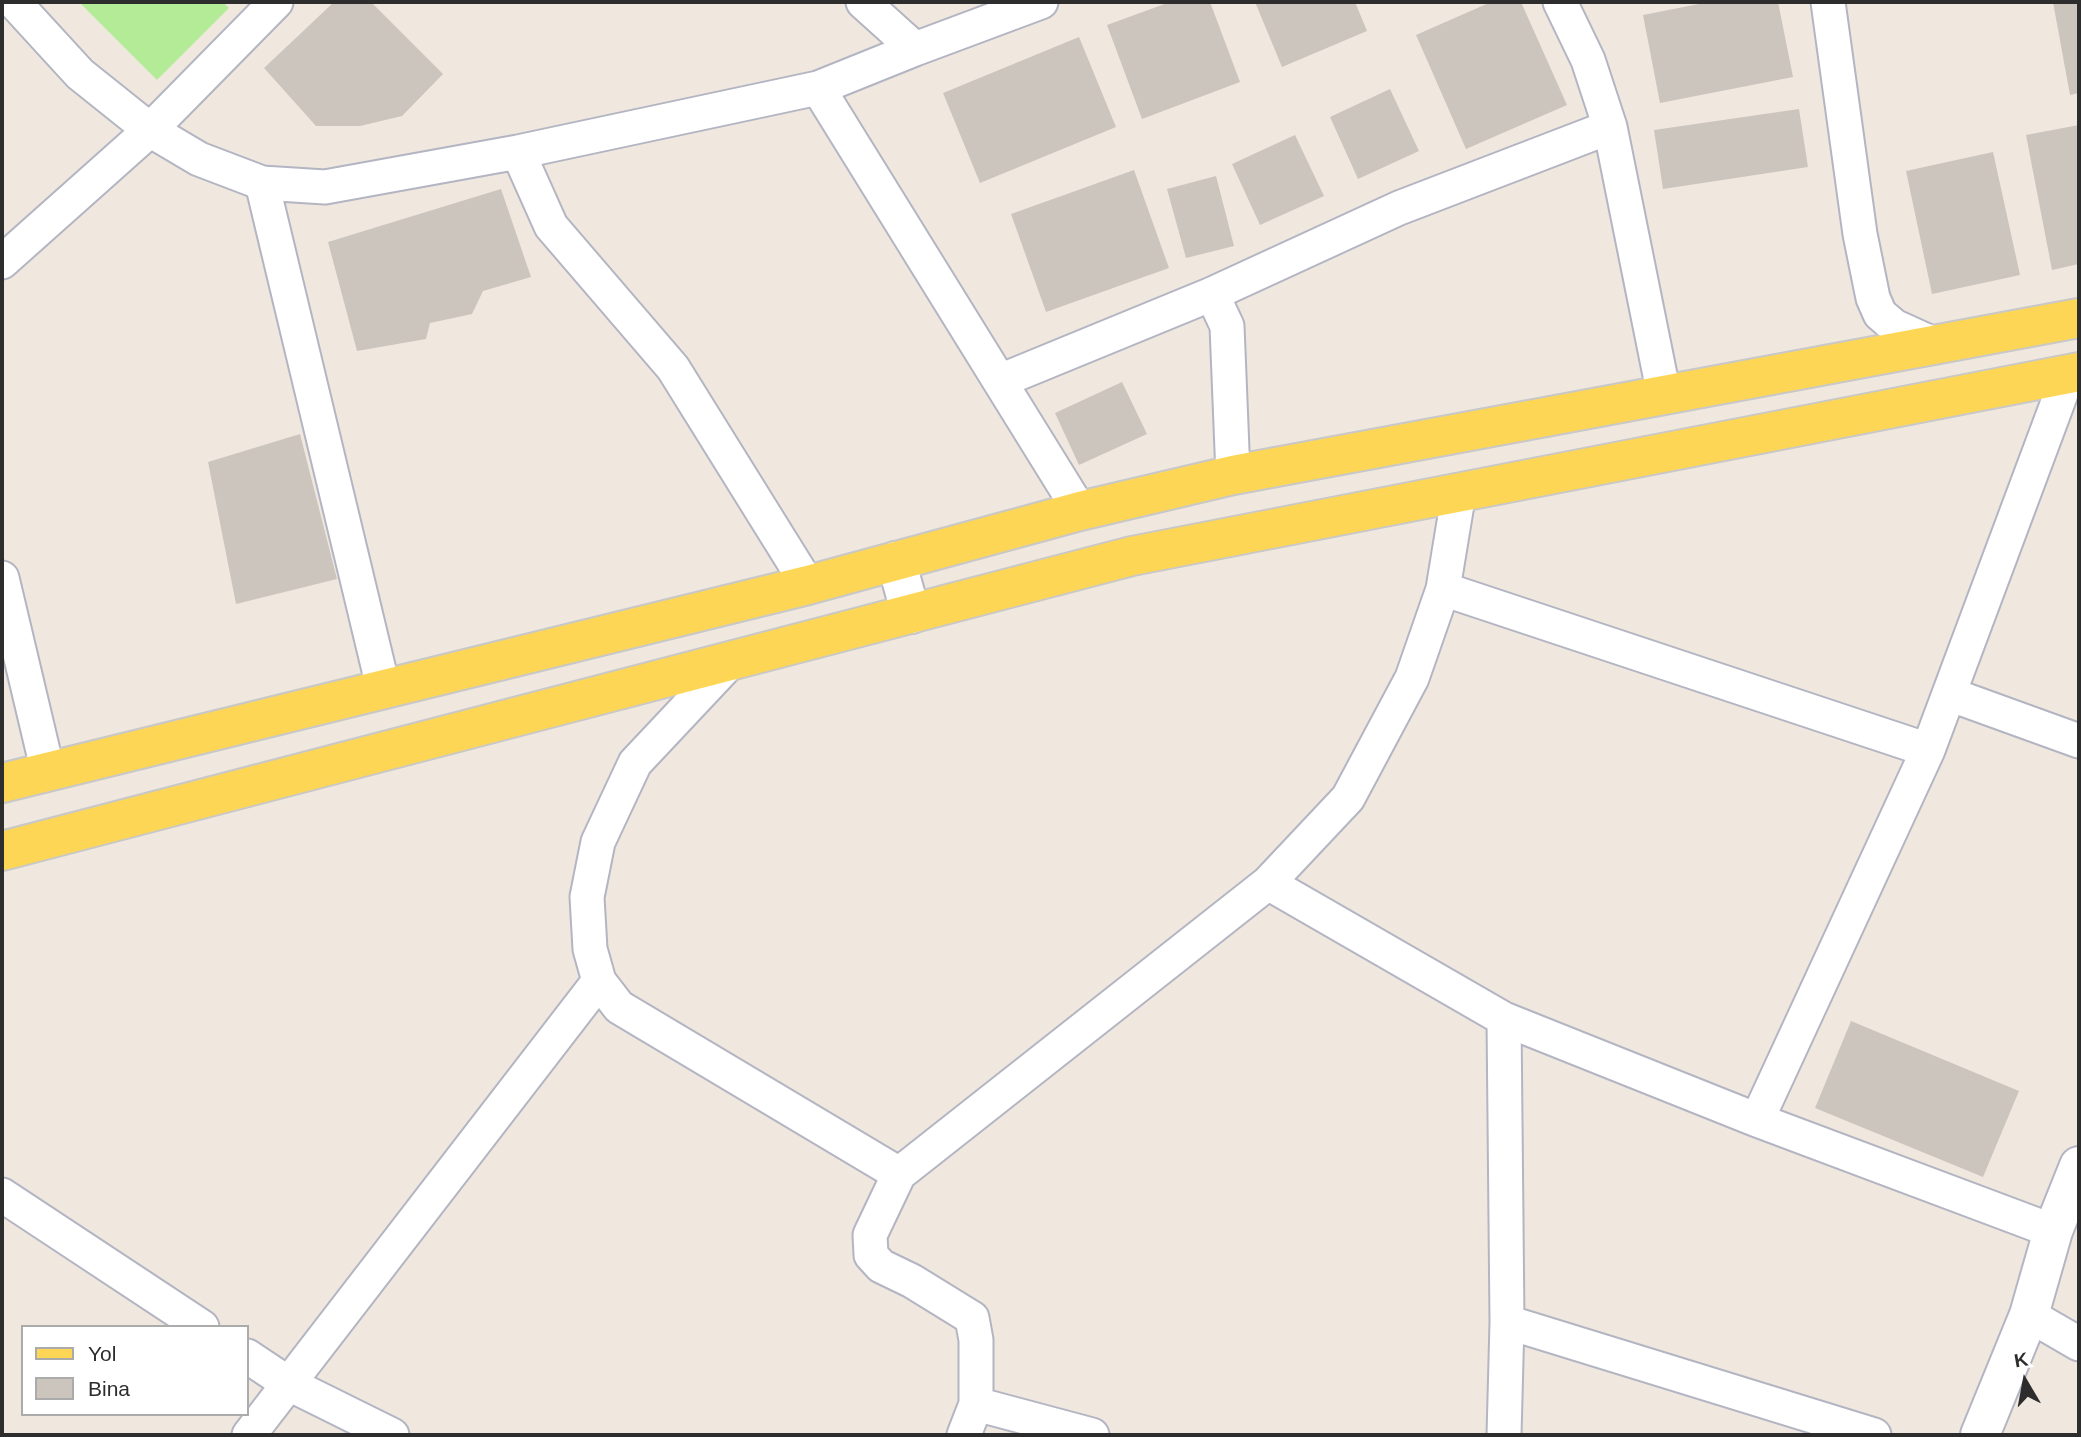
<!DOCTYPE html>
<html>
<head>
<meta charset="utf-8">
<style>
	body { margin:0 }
	#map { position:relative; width:2081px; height:1437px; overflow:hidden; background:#f0e8df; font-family:Arial,sans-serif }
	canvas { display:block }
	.frame { position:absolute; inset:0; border:4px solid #2d2d2d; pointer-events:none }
	.legend { position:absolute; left:21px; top:1325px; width:228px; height:91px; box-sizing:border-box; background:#fff; border:2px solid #ababab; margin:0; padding:9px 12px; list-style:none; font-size:21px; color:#2d2d2d }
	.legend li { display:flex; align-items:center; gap:14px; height:35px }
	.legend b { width:35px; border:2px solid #ababab }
	.north { position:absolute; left:1990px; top:1346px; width:70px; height:70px; -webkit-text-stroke:5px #fff; paint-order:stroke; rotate:350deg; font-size:19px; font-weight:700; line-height:28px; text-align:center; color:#2d2d2d }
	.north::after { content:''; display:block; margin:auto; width:24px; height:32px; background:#2d2d2d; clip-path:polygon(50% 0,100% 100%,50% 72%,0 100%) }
</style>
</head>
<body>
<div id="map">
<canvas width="2081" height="1437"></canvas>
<div class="frame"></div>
<ul class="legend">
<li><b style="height:9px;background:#fed656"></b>Yol</li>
<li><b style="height:19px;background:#cbc5be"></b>Bina</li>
</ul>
<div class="north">K</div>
</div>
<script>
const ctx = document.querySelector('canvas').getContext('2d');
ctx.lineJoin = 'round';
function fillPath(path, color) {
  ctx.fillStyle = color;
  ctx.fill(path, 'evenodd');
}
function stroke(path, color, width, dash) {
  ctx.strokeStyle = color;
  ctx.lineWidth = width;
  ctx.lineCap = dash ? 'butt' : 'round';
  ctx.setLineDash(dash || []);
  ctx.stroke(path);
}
fillPath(new Path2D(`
	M79 2H223L229 8 157 80Z`), '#b4eb97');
fillPath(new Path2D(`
	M334 2H371L443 74 402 116 360 126H316L264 68Z
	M1170 2H1210L1240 82 1142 119 1107 25Z
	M1255 2H1355L1367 31 1282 67Z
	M1491 2H1521L1567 105 1466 149 1416 35Z
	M1709 2H1778L1793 77 1660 103 1643 15Z
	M2053 2H2079V93L2070 95Z
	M1079 37 1116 127 980 183 943 93Z
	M1390 89 1419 151 1358 179 1330 117Z
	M1799 109 1808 167 1663 189 1654 130Z
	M2079 125V264L2052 270 2026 135Z
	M1295 135 1324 196 1260 225 1232 164Z
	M1993 152 2020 275 1932 294 1906 171Z
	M1134 170 1169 268 1046 312 1011 214Z
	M1216 176 1234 246 1186 258 1167 189Z
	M501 189 531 277 483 291 472 314 430 323 426 339 357 351 328 242Z
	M1122 382 1147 434 1079 465 1055 413Z
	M300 434 337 579 236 604 208 462Z
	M1851 1021 2019 1091 1983 1177 1815 1108Z`), '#cbc5be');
const minor = new Path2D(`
	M14 2 80 74 150 130 199 159 262 183 325 187 518 152 818 88 915 49 1041 2
	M863 2 915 49
	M1560 2 1588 60 1610 127 1664 395
	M1828 2 1860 234 1873 298 1880 314 1894 326 1936 345
	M818 88 1080 511
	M518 152 551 226 673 368 808 585
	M262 183 384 691
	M2 262 150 130 276 2
	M1000 381 1212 294
	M1233 475 1227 326 1212 294 1399 208 1610 127
	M2 578 48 772
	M1443 589 1928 750
	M730 662 635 763 598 842 587 897 590 949 599 981 619 1007 899 1174
	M1949 694 2079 741
	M1268 883 1504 1019 1757 1120 2053 1231
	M1757 1120 1928 750 2068 375
	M2 1195 202 1327
	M2029 1315 2079 1344
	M1507 1322 1874 1435
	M247 1356 289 1384 392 1435
	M976 1404 1092 1435
	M249 1435 599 981
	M964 1435 976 1404V1340L972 1318 912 1281 881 1266 871 1255 870 1235 899 1174 1268 883 1348 798 1412 678 1443 589 1459 492
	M1504 1435 1507 1322 1504 1019`);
const tertiary = new Path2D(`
	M896 561 911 614
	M1980 1435 2029 1315 2053 1231 2079 1166`);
const primary = new Path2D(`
	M2 783 808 585 1080 511 1233 475 2079 318
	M2 851 1132 556 2079 372`);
stroke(minor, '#b3b5c2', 37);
stroke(tertiary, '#b3b5c2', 42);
stroke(primary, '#c8c8c8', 42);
stroke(minor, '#fff', 33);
stroke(tertiary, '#fff', 38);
stroke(primary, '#fed656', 38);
</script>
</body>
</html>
